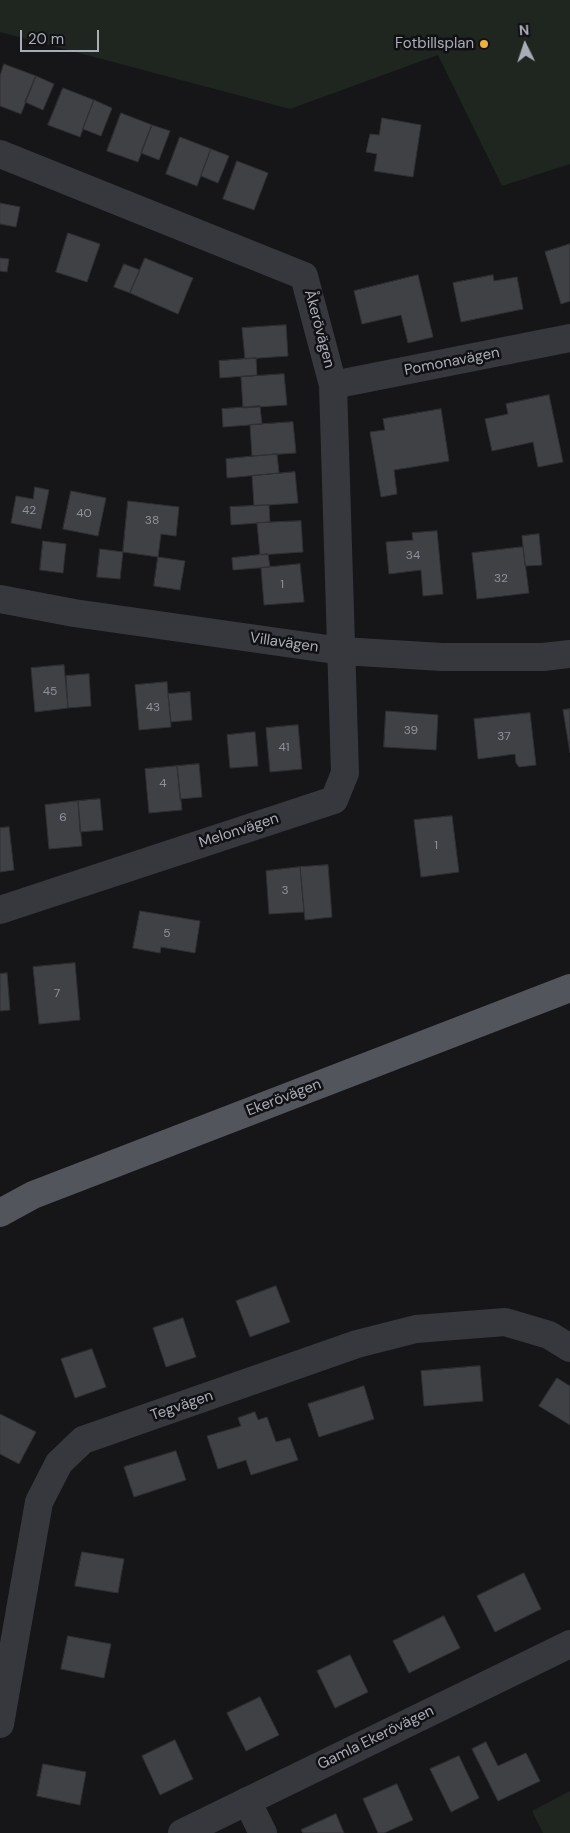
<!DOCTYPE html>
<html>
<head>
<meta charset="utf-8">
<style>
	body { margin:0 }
	#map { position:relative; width:570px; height:1833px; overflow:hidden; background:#161618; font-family:"DM Sans",sans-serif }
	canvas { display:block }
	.north { position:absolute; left:500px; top:20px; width:50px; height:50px; -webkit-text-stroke:4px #111113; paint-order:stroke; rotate:356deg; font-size:14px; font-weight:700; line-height:20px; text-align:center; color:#a8adb8 }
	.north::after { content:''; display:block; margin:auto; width:18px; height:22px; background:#a8adb8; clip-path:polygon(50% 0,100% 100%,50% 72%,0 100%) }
	.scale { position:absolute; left:20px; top:30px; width:79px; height:22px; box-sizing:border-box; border:2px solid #a8adb8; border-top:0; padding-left:6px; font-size:15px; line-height:18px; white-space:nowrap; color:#a8adb8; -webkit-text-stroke:4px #111113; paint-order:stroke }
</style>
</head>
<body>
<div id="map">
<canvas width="570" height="1833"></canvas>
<div class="north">N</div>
<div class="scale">20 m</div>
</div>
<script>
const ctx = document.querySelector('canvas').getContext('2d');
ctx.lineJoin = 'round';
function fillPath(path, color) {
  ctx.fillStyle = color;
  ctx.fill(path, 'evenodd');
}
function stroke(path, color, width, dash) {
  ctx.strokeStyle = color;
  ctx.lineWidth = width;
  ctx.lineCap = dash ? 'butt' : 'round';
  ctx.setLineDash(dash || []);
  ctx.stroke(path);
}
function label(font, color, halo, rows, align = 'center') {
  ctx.font = font + ' "DM Sans",sans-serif';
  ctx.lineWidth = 5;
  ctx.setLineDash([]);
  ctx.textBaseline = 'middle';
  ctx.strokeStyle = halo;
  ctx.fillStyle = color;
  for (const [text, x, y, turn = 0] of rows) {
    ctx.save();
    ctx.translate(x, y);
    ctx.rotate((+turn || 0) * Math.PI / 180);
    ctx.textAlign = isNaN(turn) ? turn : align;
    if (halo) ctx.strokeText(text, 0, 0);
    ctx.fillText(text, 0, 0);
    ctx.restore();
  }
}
fillPath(new Path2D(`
	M0 0H570V164L502 186 438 55 290 109 0 32Z
	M570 1791V1833H543L532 1811Z`), '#1e261f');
const building = new Path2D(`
	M4 64 36 76 21 114 0 106V76Z
	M36 76 54 84 43 110 25 102Z
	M63 88 94 100 80 137 48 125Z
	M94 100 112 108 101 136 83 129Z
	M121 113 152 125 138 162 107 151Z
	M382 118 421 125 413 177 374 171 377 154 366 152 370 134 379 135Z
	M152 125 170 131 159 160 141 153Z
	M180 137 211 149 197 186 166 174Z
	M211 149 229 156 218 183 201 176Z
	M237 161 268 173 254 210 223 199Z
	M0 203 20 207 16 227 0 224Z
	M68 233 100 244 87 282 56 272Z
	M570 244V301L561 304 545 252Z
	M0 258 9 259 7 272 0 271Z
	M145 258 193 278 178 314 130 293Z
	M124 264 140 270 130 293 114 287Z
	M418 275 433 337 408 343 401 315 362 324 354 291Z
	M493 275 494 281 517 277 523 309 461 322 453 283Z
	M286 325 288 356 245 359 242 328Z
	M256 358 257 375 220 378 219 361Z
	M284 374 287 405 243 408 241 377Z
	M549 395 563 462 538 467 533 442 492 451 485 419 508 414 506 404Z
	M260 406 262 424 223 427 222 409Z
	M441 409 449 461 394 470 397 494 381 497 370 432 385 430 383 419Z
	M293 422 296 453 252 456 250 425Z
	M277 454 279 473 227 478 226 459Z
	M295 472 298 503 254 506 252 476Z
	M35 487 49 490 41 529 11 523 16 496 33 499Z
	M71 491 106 498 98 536 63 529Z
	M128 501 179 507 176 536 161 534 158 557 123 552Z
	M269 505 270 522 231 525 230 507Z
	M301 521 303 552 260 555 257 523Z
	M437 531 443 594 423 596 421 570 389 574 386 542 413 540 412 533Z
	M539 534 542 565 525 566 522 536Z
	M43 541 66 544 63 573 40 570Z
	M523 547 529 593 477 599 472 553Z
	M100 549 123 552 120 579 97 577Z
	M268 554 270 567 233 570 232 558Z
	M158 557 185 561 180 590 154 586Z
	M300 564 304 602 264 605 261 568Z
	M64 665 68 708 35 712 31 668Z
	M89 674 91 706 68 708 66 676Z
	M167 682 171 727 139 730 135 685Z
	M190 692 192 720 171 722 168 694Z
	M570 709V753L563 710Z
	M386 711 438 715 436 750 384 747Z
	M530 713 536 765 519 767 516 763 515 754 478 759 474 719Z
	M298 725 302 769 270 772 266 728Z
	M255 732 258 766 230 768 227 735Z
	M199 764 202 797 180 799 177 766Z
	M177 766 182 810 149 813 145 769Z
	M100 799 103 830 80 832 78 801Z
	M78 801 82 846 49 849 45 805Z
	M452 816 459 872 421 877 414 820Z
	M9 827 14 870 0 872V828Z
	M328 865 332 917 305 920 300 867Z
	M300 867 304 912 269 914 266 871Z
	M140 911 200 921 195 953 161 947 160 953 133 948Z
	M75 963 80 1020 39 1024 33 967Z
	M7 973 10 1010 0 1011V974Z
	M276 1286 290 1322 250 1337 236 1301Z
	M183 1318 196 1357 166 1367 153 1328Z
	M92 1349 106 1387 75 1398 61 1359Z
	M480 1366 483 1401 424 1406 421 1371Z
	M557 1378 570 1386V1425L539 1406Z
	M364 1386 374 1419 319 1437 308 1404Z
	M255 1412 258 1420 267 1417 276 1442 290 1438 298 1460 251 1475 246 1460 218 1469 207 1436 241 1426 238 1418Z
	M0 1414 36 1432 19 1464 0 1454Z
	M176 1451 186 1480 134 1497 124 1467Z
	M82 1552 124 1559 118 1593 75 1586Z
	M524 1573 541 1609 495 1632 477 1596Z
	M444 1616 460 1648 409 1673 393 1641Z
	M68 1636 111 1644 104 1678 61 1669Z
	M350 1655 368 1692 335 1708 317 1671Z
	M260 1697 279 1735 246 1751 227 1713Z
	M175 1740 193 1779 160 1795 142 1756Z
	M486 1742 498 1766 526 1753 540 1781 498 1801 472 1749Z
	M459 1756 479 1798 451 1812 430 1769Z
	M43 1764 86 1772 80 1805 37 1796Z
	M397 1784 413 1820 384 1833H378L363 1799Z
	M336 1814 344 1833H303L301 1830Z`);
fillPath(building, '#404145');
stroke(building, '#303034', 1);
stroke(new Path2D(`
	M0 154 304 276 333 385 345 773 334 800 0 910
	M333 385 570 338
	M0 599 74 613 342 651 442 657H543L570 654
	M0 1724 39 1502 59 1463 83 1440 357 1344 416 1329 505 1322 549 1335 570 1348
	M247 1801 263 1833
	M182 1833 570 1644`), '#37383d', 28);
stroke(new Path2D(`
	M0 1213 33 1195 570 988`), '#53555c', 28);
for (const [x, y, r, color] of [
	[484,44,5,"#f2b134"]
]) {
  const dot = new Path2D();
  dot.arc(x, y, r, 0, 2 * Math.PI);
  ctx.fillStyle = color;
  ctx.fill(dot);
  stroke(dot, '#111113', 2);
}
label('12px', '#8e929b', null, [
	["42",29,511],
	["40",84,514],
	["38",152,521],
	["34",413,556],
	["32",501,579],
	["1",282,585],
	["45",50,692],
	["43",153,708],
	["39",411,731],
	["37",504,737],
	["41",284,748],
	["4",163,784],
	["6",63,818],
	["1",436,846],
	["3",285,891],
	["5",167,934],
	["7",57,994]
]);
label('15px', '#a8adb8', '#111113', [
	["Fotbillsplan",474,44]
], 'right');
label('15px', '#a8adb8', '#111113', [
	["Åkerövägen",319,329,75],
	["Pomonavägen",452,362,-11],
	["Villavägen",284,643,8],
	["Melonvägen",239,831,-18],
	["Ekerövägen",284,1098,-21],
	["Tegvägen",182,1406,-19],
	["Gamla Ekerövägen",376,1738,-26]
]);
</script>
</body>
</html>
